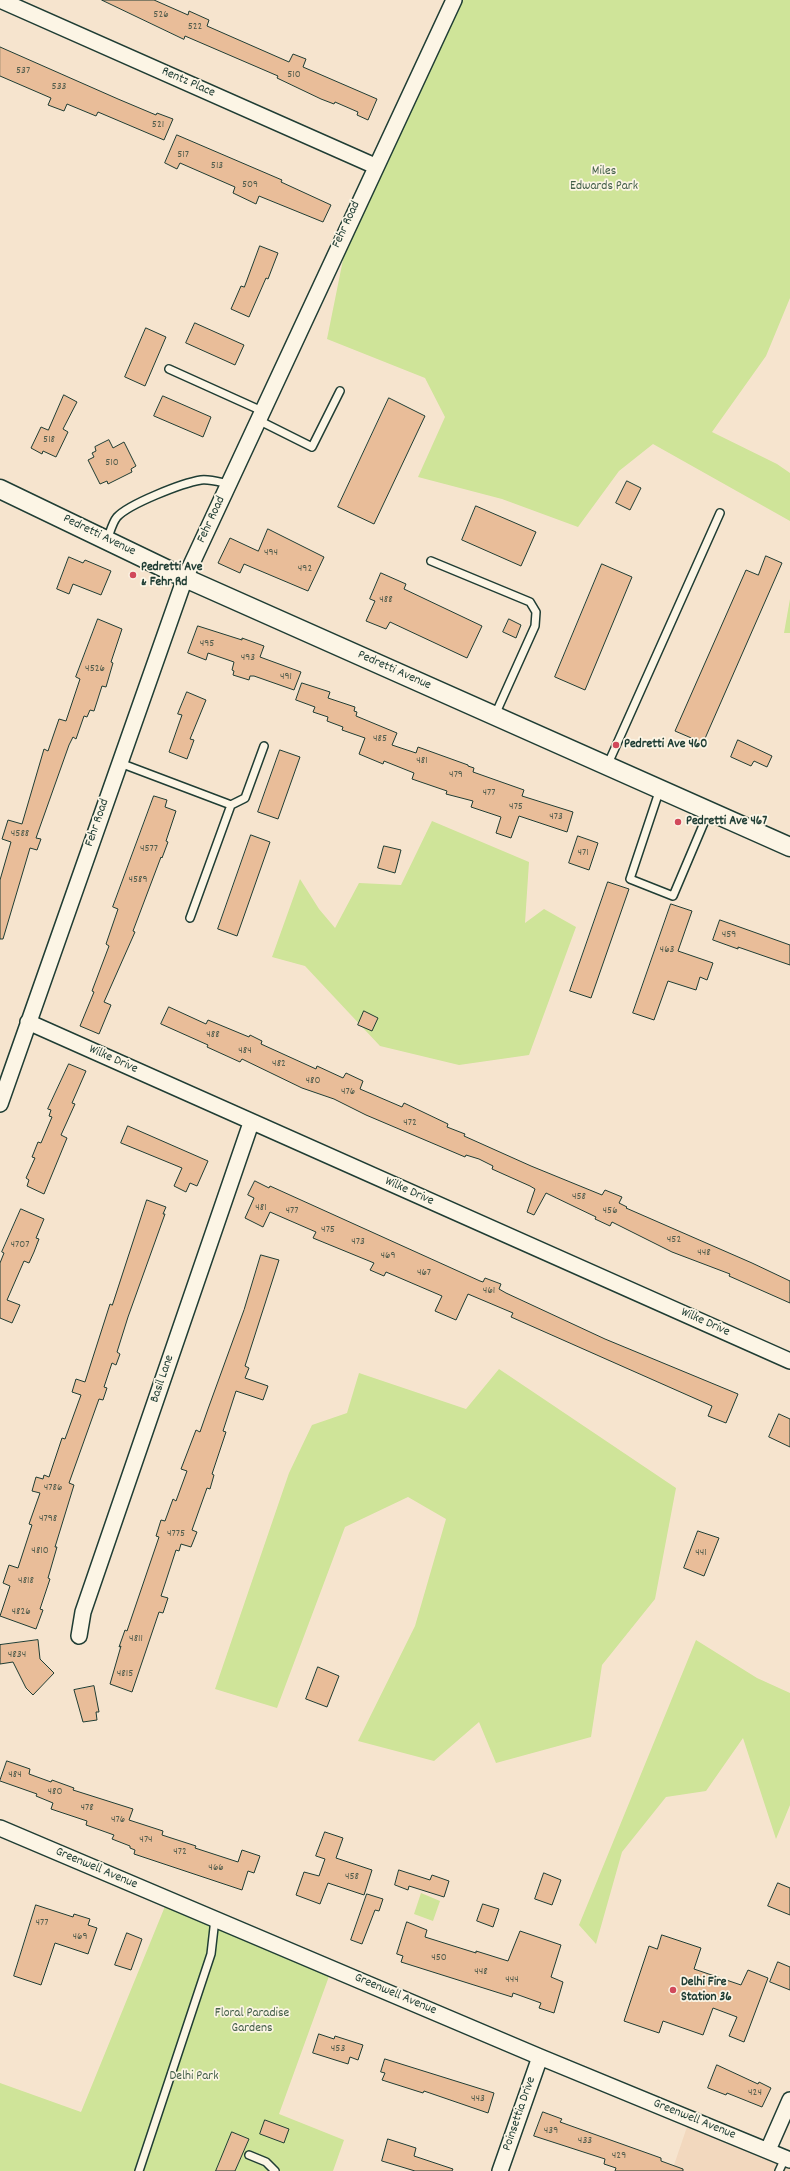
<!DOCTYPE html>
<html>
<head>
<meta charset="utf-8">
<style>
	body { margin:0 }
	canvas { display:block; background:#f6e4ce }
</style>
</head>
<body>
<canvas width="790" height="2171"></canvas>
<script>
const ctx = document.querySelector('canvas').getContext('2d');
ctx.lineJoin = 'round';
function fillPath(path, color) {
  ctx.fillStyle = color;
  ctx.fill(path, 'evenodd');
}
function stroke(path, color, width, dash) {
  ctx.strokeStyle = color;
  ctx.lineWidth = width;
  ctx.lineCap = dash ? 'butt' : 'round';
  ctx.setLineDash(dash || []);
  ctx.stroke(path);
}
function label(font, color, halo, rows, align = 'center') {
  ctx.font = font + ' Dekko,sans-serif';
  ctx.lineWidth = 3.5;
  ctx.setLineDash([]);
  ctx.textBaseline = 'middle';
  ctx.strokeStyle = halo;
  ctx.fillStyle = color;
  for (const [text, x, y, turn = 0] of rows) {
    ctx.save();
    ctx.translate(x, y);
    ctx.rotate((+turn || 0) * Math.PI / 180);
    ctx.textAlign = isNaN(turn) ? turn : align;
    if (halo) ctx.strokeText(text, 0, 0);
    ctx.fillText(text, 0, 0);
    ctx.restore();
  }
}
fillPath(new Path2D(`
	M690 2118 790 2160V2171H672Z`), '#f2d8be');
fillPath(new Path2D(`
	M454 0H790V298L766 356 712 432 777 464 790 473V521L653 444 619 471 578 527 502 499 418 477 445 417 425 378 327 339 352 215Z
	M790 599V633H784Z
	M432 821 529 862 525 923 544 909 576 927 529 1055 459 1065 380 1046 305 966 272 957 300 879 319 909 335 928 359 883 401 885Z
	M499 1369 676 1488 655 1599 602 1665 591 1737 496 1763 479 1722 434 1761 358 1741 415 1626 446 1519 408 1497 345 1527 277 1708 215 1689 289 1473 312 1425 347 1413 359 1373 466 1409Z
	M696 1640 757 1678 790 1693V1805L776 1839 743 1738 706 1791 666 1797 622 1852 596 1944 579 1925Z
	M421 1893 440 1901 433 1921 414 1914Z
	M168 1899 332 1968 279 2114 344 2140 333 2171H0V2083L81 2112Z`), '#cfe499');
const building = new Path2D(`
	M102 0H154L188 15 189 11 209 20 207 26 289 62 293 54 306 59 303 67 377 99 368 120 357 115 358 112 335 102 334 104 321 99 277 78 278 76 185 36 184 39Z
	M0 47 118 99 156 115 157 113 173 119 164 140 98 112 96 116 67 104 64 111 48 105 51 98 0 76Z
	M177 135 282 180 281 182 331 205 323 222 259 196 256 204 233 193 235 187 180 163 177 169 165 163Z
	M260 246 278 253 268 279 266 278 249 317 231 309 241 286 244 287Z
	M195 323 244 345 235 365 186 343Z
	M146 328 166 337 145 386 125 377Z
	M64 395 77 402 63 429 68 432 56 457 43 451 42 454 31 448 41 427 48 430Z
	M163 396 211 417 203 437 154 416Z
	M389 398 425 416 374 524 338 507Z
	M109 440 113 448 124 442 136 466 131 469 132 472 108 484 107 481 100 484 88 460 94 457 92 453 96 451 95 447Z
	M627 481 641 488 630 510 616 503Z
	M476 506 536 532 521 566 462 540Z
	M268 529 324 557 308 591 244 564 240 573 218 563 230 538 258 551Z
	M766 556 782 563 703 743 675 731 746 570 758 575Z
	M69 557 83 563 85 560 111 571 101 595 73 584 69 594 57 589Z
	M602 564 632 577 585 690 555 677Z
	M381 573 406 584 404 589 482 626 467 658 390 622 386 629 366 621 375 601 370 599Z
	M98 619 122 629 111 662 113 663 106 687 102 686 94 711 90 710 87 717 84 716 76 739 73 737 69 745 36 838 41 839 37 850 30 848 3 939H0V880L11 842 2 839 8 820 22 824 44 749 48 751 59 719 66 721 80 679 76 677Z
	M509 619 521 625 516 638 503 632Z
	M198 626 242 640V638L264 646 260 657 301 672 294 690 254 676H250L249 680 233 675 234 671 232 670 234 662 208 653 206 660 188 653Z
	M302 683 330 692 328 698 355 707 354 711 357 712 356 716 397 733 392 745 416 753 418 747 468 765V766L474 768 473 772 524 790 522 796 573 812 567 832 519 816 511 838 496 833 501 817 471 807 473 801 446 794 447 791 412 779 414 773 384 761 383 764 359 754 365 738 342 730 343 727 327 721 328 717 313 712 315 707 296 700Z
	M187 692 206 700 190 739 194 740 187 759 169 752 182 715 178 714Z
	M738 740 772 756 767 767 754 761 751 766 731 757Z
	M280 750 300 757 278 819 258 812Z
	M154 796 167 800 165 807 176 811 166 841 168 842 162 858 161 857 133 931 135 932 104 1002 111 1005 99 1034 80 1026 94 992 92 991 109 946 106 944 118 909 113 907Z
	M251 835 270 842 237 936 218 929Z
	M578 836 598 843 589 870 569 863Z
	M384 846 401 850 395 873 378 868Z
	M608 882 629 889 591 998 570 991Z
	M671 904 692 911 678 951 713 963 707 980 700 977 696 990 668 981 654 1020 633 1013Z
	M720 920 790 945V965L738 947V949L713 940Z
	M169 1007 206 1024 208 1020 249 1037 250 1035 262 1041 261 1044 316 1069 317 1066 343 1078 346 1073 363 1081 360 1089 402 1107 404 1103 448 1124 447 1127 465 1134 464 1136 531 1166 602 1195 605 1190 622 1197 619 1203 627 1207 626 1208 752 1263 790 1281V1303L729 1276 730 1274 672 1252 612 1222 610 1226 595 1219 596 1217 546 1193 534 1215 527 1212 535 1189 530 1186 492 1169 493 1166 479 1159 466 1155 465 1157 366 1115 334 1099 302 1088 242 1059 240 1062 207 1047 208 1045 161 1024Z
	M364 1011 378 1018 372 1031 358 1025Z
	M69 1064 86 1071 72 1103 75 1104 61 1135 67 1138 44 1194 27 1186 29 1180 26 1178 35 1158 32 1157 38 1142 41 1143 52 1117 49 1116 51 1110 48 1109Z
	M128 1126 208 1161 197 1186 190 1183 186 1192 174 1186 182 1168 121 1143Z
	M255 1181 269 1188 270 1186 480 1281 483 1282 485 1278 501 1284 499 1289 506 1293 605 1339 738 1394 726 1423 708 1416 712 1406 511 1317 513 1313 468 1294 456 1320 435 1311 442 1296 386 1272 384 1276 370 1270 374 1263 313 1238 316 1232 270 1212 263 1227 245 1218 254 1198 248 1195Z
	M147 1200 166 1207 163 1214H165L128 1317 117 1352 120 1354 116 1365 112 1363 104 1387 107 1388 103 1400 99 1399 69 1483 74 1485 55 1547H57L48 1578 50 1579 40 1609 43 1610 36 1629 0 1616 10 1586 3 1583 9 1565 18 1568 32 1525 29 1524 40 1493 32 1491 36 1477 43 1479 44 1475 49 1477 62 1438 65 1439 81 1395 72 1392 76 1379 85 1382 110 1304 112 1305Z
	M21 1209 44 1219 36 1238 39 1239 34 1252 29 1263 24 1261 7 1300 20 1305 12 1323 0 1318V1263L4 1253 2 1252Z
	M261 1255 279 1260 245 1366 249 1368 245 1378 268 1386 263 1400 236 1391 223 1431 226 1432 212 1474 214 1475 210 1489 207 1488 192 1530 197 1532 191 1547 181 1544 179 1551 176 1550 161 1596 168 1598 163 1613 159 1612 132 1692 110 1684 121 1646 119 1647 125 1630 127 1631 159 1537 156 1536 161 1520 165 1521 173 1499 176 1501 187 1471 181 1469 196 1430 200 1432 208 1409 244 1310Z
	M779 1414 790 1419V1447L769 1437Z
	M698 1531 719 1538 704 1576 684 1568Z
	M38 1640 40 1659 54 1673 33 1695 26 1688 13 1662 0 1664V1645Z
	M318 1667 339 1676 327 1707 306 1699Z
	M94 1686 99 1712H96L97 1720 83 1722 74 1690Z
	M7 1761 30 1769 29 1774 51 1782 52 1780 74 1788 73 1790 133 1809 129 1820 163 1831 162 1835 196 1846 195 1848 238 1862 242 1850 260 1856 254 1873 248 1871 242 1890 134 1854 135 1850 130 1848V1846L112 1839 114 1835 86 1825 87 1821 51 1809 53 1803 36 1796 37 1794 0 1781Z
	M325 1832 343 1838 336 1858 372 1870 364 1895 328 1883 320 1904 296 1895 304 1872 319 1876 325 1859 316 1856Z
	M399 1870 430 1880 432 1875 449 1881 444 1897 409 1886 408 1890 395 1885Z
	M544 1873 561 1880 552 1905 535 1899Z
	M778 1883 790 1888V1915L768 1906Z
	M367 1894 383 1899 379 1911 375 1910 362 1944 351 1940Z
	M483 1904 499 1909 493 1927 477 1921Z
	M36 1905 73 1917 74 1914 90 1919 88 1925 97 1928 88 1954 55 1943 41 1985 14 1976Z
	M407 1922 427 1930 425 1937 476 1953V1951L508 1961 520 1931 561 1945 551 1977 563 1982 554 2013 539 2008 541 2003 513 1993 512 1997 401 1962 403 1956 397 1954Z
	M127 1933 142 1939 131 1970 115 1965Z
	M662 1935 701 1948 694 1969 741 1985 748 1970 768 1978 744 2042 729 2036 737 2017 713 2008 703 2035 663 2021 659 2033 624 2021 649 1946 657 1949Z
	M778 1962 790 1967V1990L770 1982Z
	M319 2034 334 2039 335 2036 363 2045 358 2060 350 2057 348 2064 313 2053Z
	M385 2059 494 2093 488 2113 424 2091 423 2093 382 2080 385 2073 381 2072Z
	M717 2065 758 2084 759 2082 771 2088 762 2107 727 2093 726 2095 708 2088Z
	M543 2112 562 2119 560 2122 661 2158V2161L683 2169V2171H615L616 2168 604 2164 605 2159 534 2136Z
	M265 2120 289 2129 284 2143 260 2134Z
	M232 2132 249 2139 235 2171H216Z
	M388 2139 416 2148 414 2156 453 2169 452 2171H415L382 2161Z`);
fillPath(building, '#e9bd99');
stroke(building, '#1f3d34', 1);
const service = new Path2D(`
	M169 369 262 411
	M258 420 312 447 340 391
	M107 540C110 533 112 523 117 517 129 504 182 483 201 480 210 479 219 482 228 484
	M431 561 530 602 536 612 535 626 495 715
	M120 763 231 805
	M607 766 720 513
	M660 789 630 879 673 896 709 811
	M190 918 231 805 245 798 264 746
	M249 2155 266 2162 275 2171
	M139 2171 211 1954 215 1919
	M779 2171 785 2158`);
const minor = new Path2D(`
	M0 0 375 166
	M28 1022 790 1361
	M0 1104 185 578 454 0
	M79 1636 83 1612 251 1123
	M0 1828 540 2057 790 2160
	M768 2150 790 2100
	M500 2171 540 2057`);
const tertiary = new Path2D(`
	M0 489 185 578 790 847`);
stroke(service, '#1f3d34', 10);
stroke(minor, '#1f3d34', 18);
stroke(tertiary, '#1f3d34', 21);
stroke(service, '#fcf5e5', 7);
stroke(minor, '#fcf5e5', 15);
stroke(tertiary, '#fcf5e5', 18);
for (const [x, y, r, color] of [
	[133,575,4,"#d1495b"],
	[616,745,4,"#d1495b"],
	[678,822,4,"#d1495b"],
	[673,1990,4,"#d1495b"]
]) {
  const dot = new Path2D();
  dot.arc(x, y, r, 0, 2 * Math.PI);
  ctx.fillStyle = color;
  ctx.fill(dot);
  stroke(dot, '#fcf5e5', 1.5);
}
label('11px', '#525d4d', null, [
	["526",161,15],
	["522",195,27],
	["537",23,71],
	["510",294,75],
	["533",59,87],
	["521",158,125],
	["517",183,155],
	["513",217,166],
	["509",250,185],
	["518",49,440],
	["510",112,463],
	["494",271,553],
	["492",305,569],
	["488",386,600],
	["495",207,644],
	["493",248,658],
	["4526",95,669],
	["491",286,677],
	["485",380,739],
	["481",422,761],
	["479",456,775],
	["477",489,793],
	["475",516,807],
	["473",556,817],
	["4588",20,834],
	["4577",149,849],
	["471",583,853],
	["4589",138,880],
	["459",729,935],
	["463",667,950],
	["488",213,1035],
	["484",245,1051],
	["482",279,1064],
	["480",313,1081],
	["476",348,1092],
	["472",410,1123],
	["458",579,1197],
	["481",261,1208],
	["477",292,1211],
	["456",610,1211],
	["475",328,1230],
	["452",674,1240],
	["473",358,1242],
	["4707",20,1245],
	["448",704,1253],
	["469",388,1256],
	["467",424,1273],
	["461",489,1291],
	["4786",53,1488],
	["4798",48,1519],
	["4775",176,1534],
	["4810",40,1551],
	["441",701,1553],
	["4818",26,1581],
	["4826",21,1612],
	["4811",136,1639],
	["4834",17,1655],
	["4815",125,1674],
	["484",15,1775],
	["480",55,1792],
	["478",87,1808],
	["476",118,1820],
	["474",146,1840],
	["472",180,1852],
	["466",216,1868],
	["458",352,1877],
	["477",42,1923],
	["469",80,1937],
	["450",439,1958],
	["448",481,1972],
	["444",512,1980],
	["453",338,2049],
	["424",755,2093],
	["443",478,2099],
	["439",551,2131],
	["433",585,2141],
	["429",619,2156]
]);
label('13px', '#1f3d34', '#fcf5e5', [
	["Rentz Place",188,83,24],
	["Fehr Road",347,225,-65],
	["Fehr Road",212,520,-65],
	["Pedretti Avenue",99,536,26],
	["Pedretti Avenue",394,671,24],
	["Fehr Road",98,823,-71],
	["Wilke Drive",113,1060,24],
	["Wilke Drive",409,1192,24],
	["Wilke Drive",705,1323,24],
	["Basil Lane",163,1379,-71],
	["Greenwell Avenue",96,1869,23],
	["Greenwell Avenue",395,1995,23],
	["Poinsettia Drive",520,2114,-71],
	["Greenwell Avenue",694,2120,22]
]);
label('13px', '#425e48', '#fcf5e5', [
	["Miles",604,172],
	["Edwards Park",604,187],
	["Floral Paradise",252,2014],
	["Gardens",252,2029],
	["Delhi Park",194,2077]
]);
label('bold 13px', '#1f3d34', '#fcf5e5', [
	["Pedretti Ave",141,568],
	["& Fehr Rd",141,583],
	["Pedretti Ave 460",624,745],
	["Pedretti Ave 467",686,822],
	["Delhi Fire",681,1983],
	["Station 36",681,1998]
], 'left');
</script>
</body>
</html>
